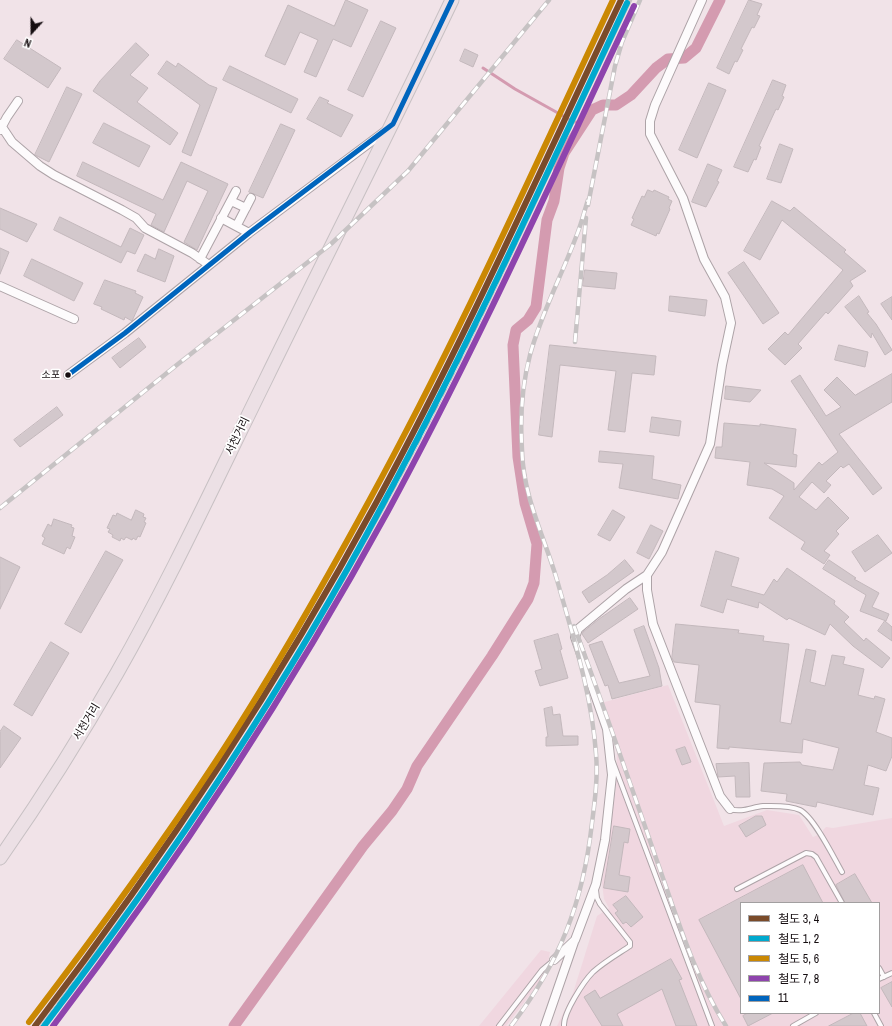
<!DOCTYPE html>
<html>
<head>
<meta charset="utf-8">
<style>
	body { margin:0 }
	#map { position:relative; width:892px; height:1026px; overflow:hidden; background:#f1e3e8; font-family:"Archivo Narrow","Noto Sans KR",sans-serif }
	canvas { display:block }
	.legend { position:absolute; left:740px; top:902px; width:140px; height:112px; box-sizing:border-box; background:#fff; border:1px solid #a29fa0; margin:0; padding:5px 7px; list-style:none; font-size:12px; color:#160e11 }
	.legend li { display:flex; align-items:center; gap:8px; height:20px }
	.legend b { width:20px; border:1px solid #a29fa0 }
	.north { position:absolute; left:12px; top:12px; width:40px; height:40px; -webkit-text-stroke:3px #fff; paint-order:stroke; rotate:201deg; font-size:11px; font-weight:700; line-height:16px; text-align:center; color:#160e11 }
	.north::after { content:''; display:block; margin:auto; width:14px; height:18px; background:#160e11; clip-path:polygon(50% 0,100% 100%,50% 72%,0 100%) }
</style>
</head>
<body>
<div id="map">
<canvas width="892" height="1026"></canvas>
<ul class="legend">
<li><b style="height:5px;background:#7a4b2a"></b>철도 3, 4</li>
<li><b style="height:5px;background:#00a9ce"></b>철도 1, 2</li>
<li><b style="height:5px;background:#ca8803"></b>철도 5, 6</li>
<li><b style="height:5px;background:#8e44ad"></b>철도 7, 8</li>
<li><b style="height:5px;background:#0065bd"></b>11</li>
</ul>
<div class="north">N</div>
</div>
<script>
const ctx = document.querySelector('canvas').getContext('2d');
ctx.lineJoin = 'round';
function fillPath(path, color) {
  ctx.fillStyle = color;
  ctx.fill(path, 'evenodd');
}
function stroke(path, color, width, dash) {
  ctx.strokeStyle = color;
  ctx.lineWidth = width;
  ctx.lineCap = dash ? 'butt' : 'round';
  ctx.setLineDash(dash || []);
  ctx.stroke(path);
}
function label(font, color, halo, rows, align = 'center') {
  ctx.font = font + ' "Archivo Narrow","Noto Sans KR",sans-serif';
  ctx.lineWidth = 3.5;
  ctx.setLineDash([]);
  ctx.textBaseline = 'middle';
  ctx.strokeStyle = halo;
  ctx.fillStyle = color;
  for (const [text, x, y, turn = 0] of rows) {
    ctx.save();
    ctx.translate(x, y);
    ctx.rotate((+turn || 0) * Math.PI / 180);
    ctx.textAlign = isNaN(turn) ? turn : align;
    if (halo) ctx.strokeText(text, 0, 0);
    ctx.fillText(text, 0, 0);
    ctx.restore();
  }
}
fillPath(new Path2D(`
	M668 685 724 826 767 810 799 815 813 837 823 833V830L826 827 833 828 892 818V1026H557L573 993 597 916 609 908 604 899 602 883 616 787 617 751 601 703ZM741 903H879V1013H741Z
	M541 950 550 952 546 974 506 1026H479Z`), '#f0d7e0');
stroke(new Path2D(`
	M483 68 515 89 574 122H584`), '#d49bb0', 3);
stroke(new Path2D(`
	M234 1026 363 846 392 811 407 789 417 766 492 656 528 599 534 583 537 544 525 503 518 457 513 345 516 330 528 320 536 307 547 220 554 201 559 168 564 153 592 110 603 105H616L631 95 656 68 668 59 684 58 696 48 720 0`), '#d49bb0', 11);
const building = new Path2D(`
	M346 0 368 10 351 47 333 39 316 77 304 72 318 40 300 32 285 65 265 56 288 5 334 26Z
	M749 0 762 4 757 15 760 16 754 28 752 27 741 49 743 50 737 62 735 61 729 74 717 68Z
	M381 21 396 28 363 97 348 90Z
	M17 40 61 68 48 88 4 59Z
	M136 43 149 55 130 75 148 88 137 102 178 133 170 145 93 91 100 81Z
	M465 49 478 55 473 67 460 61Z
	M167 61 176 67 178 63 209 85 217 88 191 156 182 152 200 105 158 74Z
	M230 66 298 99 291 113 223 80Z
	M773 80 786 85 782 96 784 97 778 110 776 109 770 122 759 146 761 147 756 160 754 159 748 172 734 167Z
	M709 83 726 90 697 158 679 150Z
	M67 87 82 94 49 162 35 155Z
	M320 97 329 101 327 103 353 115 341 137 307 119Z
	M104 123 150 146 139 167 93 143Z
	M281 124 295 130 263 198 249 192Z
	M780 144 793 149 781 183 767 179Z
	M83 162 163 200 181 162 228 184 197 250 184 242 208 191 187 181 164 232 151 225 156 214 77 176Z
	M708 164 722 170 717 181 719 182 706 207 692 202Z
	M648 190 653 192 654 190 669 197 668 199 672 201 669 208 670 209 659 234 657 233 656 236 631 225 634 219 632 218 642 196 644 197Z
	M772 201 790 211 794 207 846 250 844 252 866 271 850 281 853 286 828 314 826 312 798 344 802 348 785 365 768 349 785 332 788 335 843 270 782 220 760 260 744 251Z
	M0 208 37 224 27 242 0 229Z
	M60 217 121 247 130 228 144 235 135 254 127 251 121 263 54 230Z
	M0 248 9 252 0 274Z
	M159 249 174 256 165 282 137 271 145 254 155 259Z
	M32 259 83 283 74 301 24 276Z
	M744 262 779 313 763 324 728 273Z
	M585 270 617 273 615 289 583 286Z
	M105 280 136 291 135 293 143 297 132 321 125 317 124 320 101 309 102 307 94 304Z
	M670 296 707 300 705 316 669 311Z
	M859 296 869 312 867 313 876 324 892 350 885 355 872 333 871 338 845 307Z
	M892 297V320L881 304Z
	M139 338 146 347 120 368 112 358Z
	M550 345 656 356 654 375 632 373 625 432 608 430 616 371 560 365 552 437 539 435Z
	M839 345 868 352 865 367 835 360Z
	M892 374V402L839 434 882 488 873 495 849 464 843 468 841 466 826 481 831 485 824 493 812 482 799 497 816 510 828 497 849 518 836 531 839 534 824 551 830 555 824 564 801 549 805 542 769 518 784 496 772 489 747 485 750 462 715 458 716 447H722L724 423 760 426V424L796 429 793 454 797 455 796 467 764 463 794 483V490L819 462 822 465 838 452 791 381 800 375 826 416 841 407 824 390 837 377 855 395Z
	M726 386 761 390 750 402 725 399Z
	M57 407 63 415 20 447 14 440Z
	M652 417 681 421 679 436 650 432Z
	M600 451 654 456 652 479 681 485 678 499 619 488 623 464 599 462Z
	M136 510 144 514 143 517 146 518 144 522 146 523 140 537 138 536 136 540 133 538 132 540 126 537 124 540 121 538 120 541 112 537 113 535 108 532 110 529 107 528 113 515 116 516 117 513 131 520Z
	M613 510 625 517 610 541 598 535Z
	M54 519 72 525 71 527 74 528 72 536 75 537 70 549 67 547 64 554 42 544 45 538 42 536 48 524 51 526Z
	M651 525 663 531 649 559 637 553Z
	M878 535 892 553 865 572 852 552Z
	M106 551 123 560 81 633 65 624Z
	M716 551 739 558 731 586 764 595 774 579 777 582 787 568 835 601 834 604 849 617 844 622 864 641 866 638 890 658 882 668 853 646 830 624 825 635 789 618 787 620 759 602 758 608 727 599 723 613 701 606Z
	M0 557 20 567 0 609Z
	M625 560 634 571 589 603 582 592 607 575Z
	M829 560 856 578 854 579 879 593 872 607 889 614 886 621 860 611 866 595 823 569Z
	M630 598 638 609 588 643 582 634 583 632 599 619Z
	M885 621 892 627V641L878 631Z
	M676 624 739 630 738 633 764 636 763 641 789 644 780 722 791 724 806 649 816 651 810 682 825 686 832 655 845 657 843 664 864 669 858 695 874 699 875 696 885 699 876 732 892 738V756L886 771 868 765 864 785 879 788 873 815 817 802 816 807 786 801 787 794 761 791 764 763 800 762 802 765 833 770 839 748 803 739 802 753 729 747V749L717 748 720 705 695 702 699 665 674 662 672 658Z
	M644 626 659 668 662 686 612 699 608 685 605 686 589 645 602 641 619 683 650 676 634 630Z
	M558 634 562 649 560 650 568 678 540 686 535 671 542 669 534 641Z
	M51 642 69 653 32 716 14 705Z
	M552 707 553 715 560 714 563 736H578V745L546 746V737H548L544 709Z
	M4 726 21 738 0 768V732Z
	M685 747 691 762 682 765 676 750Z
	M749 763 750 797H736L735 776 718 777 716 764Z
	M756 816H762L766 825 746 837 739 826Z
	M614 826 630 829 628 843 624 842 619 875 630 877 628 892 604 888Z
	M803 865 823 903H741V999L699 920Z
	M855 874 872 903H845L836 885Z
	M626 896 643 917 631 927 626 922 623 924 615 913 618 911 613 905Z
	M671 959 682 979 679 980 697 1026H676L662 989 617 1014 623 1026H602L584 997 595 990 600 998Z
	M892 982V1007L881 988Z
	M748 1013H773L748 1026 743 1016Z
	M854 1013H860L867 1026H829Z`);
fillPath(building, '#d3c8cc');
stroke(building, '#c3b8bc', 1);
const lane = new Path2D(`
	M613 762 712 1026
	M730 809C742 813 752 807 763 806 774 806 790 805 800 810 814 817 834 858 842 872
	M737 889 806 853 812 854 816 857 842 903
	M879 968 884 977
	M879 979 892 973
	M874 1013 881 1026
	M499 1026 542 970 554 960
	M564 1026C563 1013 584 981 593 972 604 962 618 954 630 946V942L600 904 597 898 596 890
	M793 1026 816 1013`);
const street = new Path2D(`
	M0 124 12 142 40 166 54 175 122 210 136 218 145 228 192 253 209 265
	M0 130 7 117 18 101
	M231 201 246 208
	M221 218 249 233
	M237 225 251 198
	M200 259 236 191
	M0 286 74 319
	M68 375 125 333 249 233 388 129
	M647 575V590L653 624 720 796 730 809
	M554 960 575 940 596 884 605 840 612 775 607 729 575 637 578 629 626 589 647 575 662 552 710 444 722 365 731 323 725 297 704 259 683 198 650 134V121L655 105 702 0
	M545 1026 574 942`);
const primary = new Path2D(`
	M0 858C42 798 81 736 117 673 171 578 217 478 265 381 327 254 391 128 452 0`);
stroke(lane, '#ada3a7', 6);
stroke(street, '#ada3a7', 10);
stroke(primary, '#c7c0c3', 15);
stroke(lane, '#fdfbfc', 4);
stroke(street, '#fdfbfc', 8);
stroke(primary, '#ece0e5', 13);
const rail = new Path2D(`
	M588 205 615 66 622 42 640 0
	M575 342 586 218
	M0 508 178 364 331 244 408 171 549 0
	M574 626C603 704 630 783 657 861 677 917 694 976 726 1026
	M42 1026C115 930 187 832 252 730 314 633 371 532 424 430 497 289 561 143 630 0
	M511 1026C560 962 583 903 592 823 595 800 598 777 596 754 592 695 573 636 557 580 544 536 523 496 522 450 520 419 522 385 530 355 541 314 561 277 576 237 581 225 584 212 588 200`);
stroke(rail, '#c6c2c3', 4.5);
stroke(rail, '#fff', 3, [9]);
stroke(new Path2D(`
	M68 375 125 333 249 233 393 124 452 0`), '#0065bd', 5);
stroke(new Path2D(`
	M35 1026C163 859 276 688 376 503 465 339 541 169 621 0`), '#7a4b2a', 6);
stroke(new Path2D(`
	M44 1026C170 861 285 688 383 504 471 341 548 171 627 3`), '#00a9ce', 6);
stroke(new Path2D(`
	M29 1022C94 937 157 851 216 761 271 677 321 589 369 501 458 338 534 168 613 0`), '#ca8803', 6);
stroke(new Path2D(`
	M53 1026C178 862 289 692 388 511 477 347 554 175 634 6`), '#8e44ad', 6);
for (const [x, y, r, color] of [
	[68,375,3.5,"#160e11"]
]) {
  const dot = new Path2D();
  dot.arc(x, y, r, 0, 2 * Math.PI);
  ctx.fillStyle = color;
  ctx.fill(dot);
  stroke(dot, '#fff', 1.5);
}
label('10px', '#160e11', '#fff', [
	["소포",60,375]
], 'right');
label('11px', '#160e11', '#fff', [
	["서천거리",238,436,-64],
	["서천거리",87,722,-59]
]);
</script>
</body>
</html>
